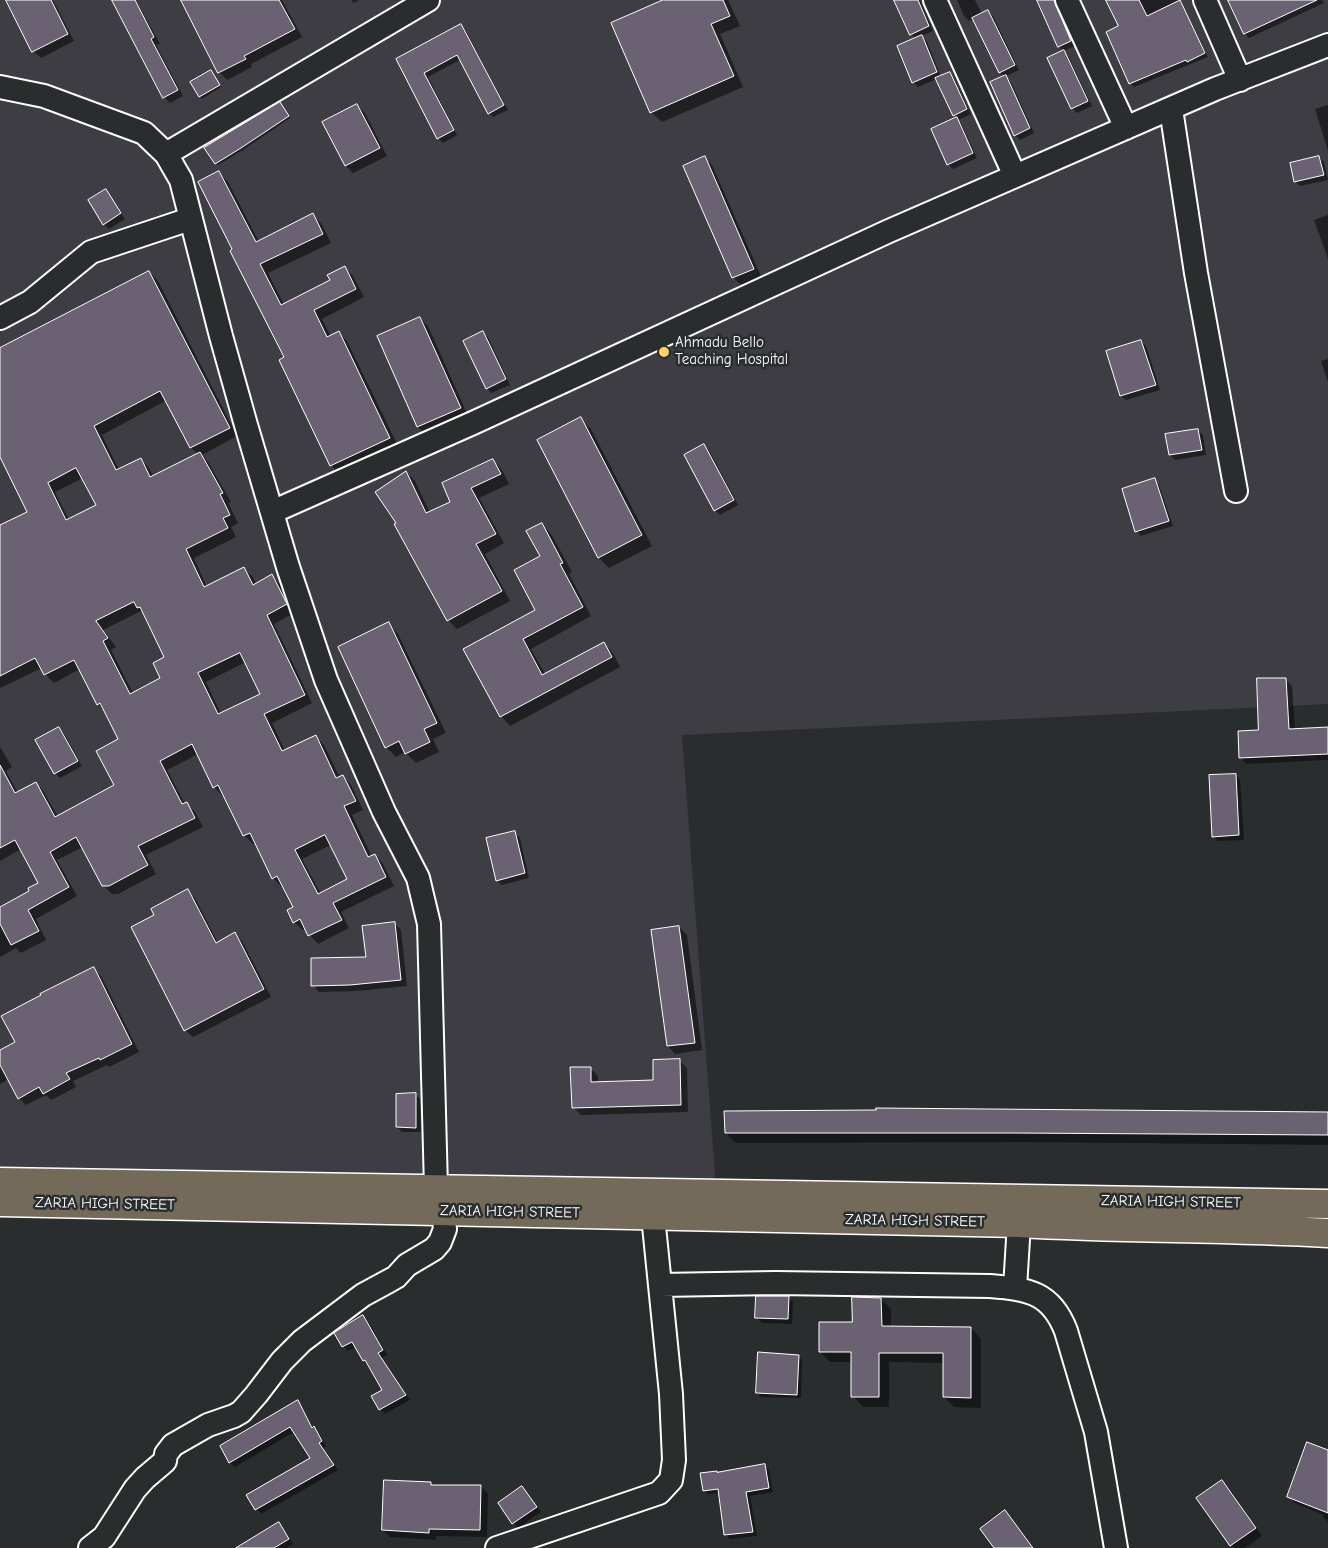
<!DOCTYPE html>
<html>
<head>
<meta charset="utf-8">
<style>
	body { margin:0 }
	canvas { display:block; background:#2a2d2e }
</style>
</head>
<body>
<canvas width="1328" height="1548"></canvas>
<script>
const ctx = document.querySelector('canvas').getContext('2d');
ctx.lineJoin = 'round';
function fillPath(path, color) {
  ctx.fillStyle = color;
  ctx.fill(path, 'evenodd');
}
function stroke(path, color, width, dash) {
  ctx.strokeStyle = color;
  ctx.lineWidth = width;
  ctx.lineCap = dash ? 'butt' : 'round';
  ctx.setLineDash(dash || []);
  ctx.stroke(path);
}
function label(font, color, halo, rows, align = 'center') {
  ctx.font = font + ' "Comic Neue",sans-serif';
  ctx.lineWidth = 5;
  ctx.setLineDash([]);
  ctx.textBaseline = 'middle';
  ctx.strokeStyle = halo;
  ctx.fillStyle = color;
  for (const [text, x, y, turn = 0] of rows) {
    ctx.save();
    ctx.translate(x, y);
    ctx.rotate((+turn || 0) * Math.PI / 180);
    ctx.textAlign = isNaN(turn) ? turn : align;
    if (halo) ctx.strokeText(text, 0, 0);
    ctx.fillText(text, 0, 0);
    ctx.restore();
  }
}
fillPath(new Path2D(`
	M0 0H1328V704L682 735 716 1188 0 1167Z`), '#3d3d43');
fillPath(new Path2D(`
	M8 0H53L74 41 41 58 33 51Z
	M113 0H136L160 44 156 45 183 96 170 103 164 97Z
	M190 0H282L302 37 251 64 252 67 227 80 219 72Z
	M351 0H359L354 3Z
	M666 0H728L740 26 720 34 743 87 662 122 651 112Z
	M896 0H920L933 31 921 36 927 42 941 77 949 73 954 78 971 114 958 120 961 123 977 158 953 169 948 164 957 118 954 115 937 79 918 87 913 82 916 39 911 34Z
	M957 0H975L982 14 988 11 993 16 1019 70 1006 76 1011 82 1034 133 1020 140 1015 135 1005 77 1000 72 974 19 969 21 964 16Z
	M1038 0H1058L1060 11 1075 46 1064 51 1059 46Z
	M1107 0H1180L1208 57 1134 87 1130 83 1119 27Z
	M1230 0H1322L1324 3 1249 38 1245 34Z
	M461 26 465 30 508 110 493 117 489 113 460 60 428 77 457 135 443 143 438 138 398 59Z
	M1063 51 1068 56 1092 106 1077 113 1072 108 1048 59Z
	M213 74 221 87 202 99 192 83Z
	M357 105 365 113 387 156 353 173 346 166Z
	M1328 105V151L1315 109Z
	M282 106 290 118 243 150 218 165 216 163Z
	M1319 157 1324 162 1328 180 1300 186 1295 181Z
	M704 158 712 165 761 276 741 285 733 277Z
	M219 173 228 182 259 242 312 215 321 223 331 243 268 273 284 305 332 281 345 268 353 276 364 297 322 319 331 337 339 333 347 341 398 446 339 474 331 465 286 358 234 250Z
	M106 190 125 219 109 229 104 224Z
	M1328 215V259L1314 220Z
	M149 272 158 281 237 436 202 455 208 462 231 502 228 503 238 523 231 527 236 537 194 558 207 587 244 569 253 577 256 584 272 575 280 584 294 613 274 624 312 703 272 723 285 751 315 736 324 745 340 778 343 776 351 785 363 810 352 815 372 857 375 855 383 864 394 886 341 912 349 928 318 944 310 935 306 929 303 930 294 922 295 908 284 886 282 887 273 878 256 843 253 844 244 835 224 795 223 796 214 787 198 754 167 770 185 804 186 803 195 812 203 827 146 855 156 874 118 894H112L103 885 83 847 57 860 77 896 36 919 46 940 21 953 16 948 0 957V908L31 892 40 883 21 849 0 861V747L12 767 6 771 18 793 36 783 44 792 58 817 115 785 120 740 105 711 98 704 80 669 54 683 45 674 42 668 0 688V526L29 512 0 454V352ZM167 400 191 448 198 454 153 476 149 468 141 459 119 470 102 435ZM83 478 97 505 69 520 55 492ZM141 611 145 615 166 658 161 678 133 693 111 650 116 647 103 630ZM246 662 262 695 221 714 206 682ZM331 845 348 879 321 894 302 859Z
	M420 318 428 326 468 416 426 434 418 427 379 337Z
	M483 333 488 337 510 385 491 393 487 388Z
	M1141 341 1146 346 1160 390 1126 400 1121 396Z
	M1328 359V382L1321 361Z
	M581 419 591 429 652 546 609 568 599 558Z
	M1198 430 1203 435 1206 455 1175 460 1170 455Z
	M704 445 709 450 738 505 720 515 715 510Z
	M493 460 502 470 509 484 479 498 504 543 485 554 510 601 457 629 448 620 406 472 415 481 430 513 452 502Z
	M1155 480 1159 485 1173 526 1141 536 1137 531Z
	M542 524 551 534 572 572 569 574 591 616 531 649 545 674 603 643 613 653 620 667 510 726 501 716 464 649 537 611 541 557Z
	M389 624 398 634 446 733 433 739 439 752 416 763 405 752 396 757 386 747Z
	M1286 680 1292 686 1295 730 1328 729V760L1246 764 1240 757 1260 732Z
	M59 729 64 733 82 766 60 778 55 773Z
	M1236 775 1240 780 1244 840 1218 841 1213 836Z
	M515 833 520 838 529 878 502 885 497 880Z
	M187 891 195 898 218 943 235 934 242 941 271 997 193 1037 185 1030 156 916Z
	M394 923 401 930 407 986 357 991 319 992 313 985 367 958Z
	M679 927 687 935 702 1050 675 1054 668 1046Z
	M93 968 101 976 139 1052 109 1067 107 1065 73 1081 76 1087 51 1100 46 1095 26 1105 19 1098 9 1079 0 1084V1051L17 1042Z
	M679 1060 687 1068 688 1112 581 1115 573 1107 590 1068 598 1076V1083L654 1081Z
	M415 1094 420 1099 421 1132H402L397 1127Z
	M1328 1113V1145L1025 1142 736 1143 726 1133Z
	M788 1298 793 1302 792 1324 762 1323 757 1318Z
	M881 1299 891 1309V1328H971L981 1339V1408L954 1407 944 1397V1363L889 1362V1407H863L853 1396V1362H830L820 1351Z
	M363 1316 368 1321 387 1355 382 1358 410 1400 385 1414 380 1409 384 1391 369 1365 364 1361 356 1347 348 1351 343 1346Z
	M798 1356 802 1360 801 1398 761 1397 757 1393Z
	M298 1402 302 1406 313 1428 318 1432 326 1446 323 1448 338 1470 261 1514 248 1496 312 1459 294 1432 235 1467 230 1463 222 1447Z
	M1328 1451V1522L1323 1517 1324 1515 1295 1503 1288 1496Z
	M765 1466 769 1470 773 1492 750 1496 757 1536 730 1539 725 1534 720 1493 708 1494 704 1490 716 1472Z
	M1222 1481 1230 1489 1262 1536 1245 1548H1234L1231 1545Z
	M430 1483 433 1486H481L488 1494 487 1537 436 1536V1540L390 1537 383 1530Z
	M522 1487 541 1512 518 1528 499 1503Z
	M1005 1512 1012 1519 1034 1548H995Z
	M279 1524 293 1544 287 1548H238Z`), '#0007');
const building = new Path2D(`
	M6 0H51L68 34 32 52Z
	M112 0H135L154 37 151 39 178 90 163 98Z
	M181 0H279L295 29 244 56 246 59 218 73Z
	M663 0H723L730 16 711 24 734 76 650 113 611 23Z
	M894 0H918L929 26 910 35Z
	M1037 0H1054L1071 41 1058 47Z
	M1106 0H1139L1147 16 1180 0 1205 53 1187 62 1186 60 1129 84 1106 32 1118 26Z
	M1228 0H1317L1244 34Z
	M988 10 1015 65 999 73 972 18Z
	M461 24 504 105 488 114 457 55 424 73 454 130 437 139 396 59Z
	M922 35 937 72 912 83 897 46Z
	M1064 50 1088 101 1071 109 1047 58Z
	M211 70 220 85 199 97 190 82Z
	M950 72 967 109 953 116 935 78Z
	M1006 75 1030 128 1014 136 990 82Z
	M280 102 289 116 241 148 215 164 204 148Z
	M357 104 380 148 345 166 322 122Z
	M957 117 973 153 947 165 931 129Z
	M705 156 754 269 732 278 683 166Z
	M1319 156 1324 175 1294 182 1290 163Z
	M219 171 256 242 313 213 323 234 260 264 281 305 330 280 327 275 345 266 356 289 314 310 327 337 339 331 390 438 330 466 279 360 284 357 230 251 232 249 198 182Z
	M106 189 121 213 103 225 88 200Z
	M149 271 230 428 190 448 160 391 94 426 116 470 141 458 150 477 200 452 223 493 220 494 230 515 223 518 228 528 186 549 204 587 244 567 253 585 272 574 287 604 267 615 305 695 264 714 282 751 316 735 336 778 343 775 356 801 344 806 368 857 375 854 386 877 333 903 342 920 308 936 300 919 293 923 287 910 293 907 277 876 272 879 250 833 243 836 218 785 213 788 192 744 160 761 182 804 187 802 195 818 138 846 148 865 109 886H102L76 837 50 852 69 887 28 910 39 931 11 945 0 924V907L29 891 28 888 38 883 15 840 0 848V765L15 793 36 782 55 817 114 785 96 751 118 739 100 703 97 705 74 660 44 675 35 658 0 676V525L27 512 0 457V348ZM76 468 96 505 66 520 48 483ZM134 602 137 608 140 607 164 657 153 663 160 678 130 694 103 641 108 638 96 621ZM240 653 260 694 218 714 198 673ZM325 835 347 879 318 894 295 850Z
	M420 317 461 408 417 427 377 336Z
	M483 331 506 379 486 389 463 341Z
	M1141 340 1156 385 1120 396 1106 351Z
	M581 417 642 535 598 558 537 440Z
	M1198 429 1202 450 1169 455 1165 434Z
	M704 444 734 500 714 511 684 455Z
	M493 459 501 474 471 488 496 534 476 544 502 591 447 621 394 524 396 523 375 492 406 471 426 513 450 502 442 483Z
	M1155 478 1169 521 1135 532 1122 489Z
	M542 523 563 563 560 564 583 607 523 639 542 675 604 642 612 657 500 717 463 649 535 610 514 570 540 556 526 531Z
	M389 622 437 723 424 729 430 742 405 754 399 741 385 748 338 647Z
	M1257 678H1286L1289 729 1328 727V754L1239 758 1238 731 1258 730Z
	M59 727 78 761 54 774 35 740Z
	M1236 774 1239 835 1212 837 1209 775Z
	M515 831 525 873 496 881 486 838Z
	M188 889 216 943 235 932 264 989 184 1031 131 927 154 915 151 909Z
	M395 922 401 980 350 985 311 986V958L366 957 362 926Z
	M679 926 695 1043 667 1046 651 930Z
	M94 967 132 1044 100 1060 99 1058 66 1073 70 1079 43 1094 39 1087 18 1099 0 1065V1050L15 1042 1 1016 41 995 40 994Z
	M680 1059 681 1105 572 1108 570 1067H591V1082L653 1080V1060Z
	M416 1093V1128L396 1127V1094Z
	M876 1108 1328 1112V1135L1014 1133H725L724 1111 876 1110Z
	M756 1296H789L788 1319 755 1318Z
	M852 1297 881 1298 882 1326 971 1327V1398L943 1397V1353H879V1397H851V1352H819V1322H852Z
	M363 1315 383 1350 378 1353 406 1395 379 1410 371 1396 382 1390 365 1360 363 1361 352 1342 342 1347 334 1333Z
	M758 1352 799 1355 797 1395 756 1393Z
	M298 1400 312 1428 314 1426 322 1441 319 1443 334 1465 255 1510 246 1495 310 1458 290 1427 229 1463 220 1446Z
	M1307 1442 1328 1450V1513L1287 1497Z
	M765 1464 769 1488 746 1492 753 1532 724 1535 718 1489 703 1491 700 1473 717 1471V1472Z
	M384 1480 431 1482V1485H481L480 1530 429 1529V1533L382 1530Z
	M1222 1480 1256 1528 1230 1546 1196 1498Z
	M522 1486 537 1507 512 1524 498 1503Z
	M1005 1510 1033 1548H994L980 1529Z
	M279 1522 289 1539 274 1548H236Z`);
fillPath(building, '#6a6273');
stroke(building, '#fff', 1);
const minor = new Path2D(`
	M935 0 1015 176
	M1067 0 1126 128
	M1205 0 1240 80
	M0 87 44 96 144 133 166 154 181 180 221 336 246 425 288 567 326 680 384 812 418 878 429 924 436 1188
	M1171 109 1196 273 1236 491
	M166 154 428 0
	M0 318 30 302 91 252 190 219
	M272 512 473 423 889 231 1215 89 1328 45
	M660 1285 775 1283 990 1286C1028 1289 1051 1292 1066 1331L1096 1432 1116 1548
	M1015 1288 1019 1223
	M90 1548 104 1537 135 1489 145 1478 165 1461 166 1454 173 1445 208 1425 234 1416 241 1412 256 1395 282 1361 302 1341 363 1295 387 1282 396 1277 407 1265 434 1249 440 1242 445 1229 443 1211
	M497 1548 659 1493 671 1480 674 1460 671 1394 653 1216`);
const primary = new Path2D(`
	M0 1182 1328 1204
	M0 1202 1019 1223C1122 1229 1225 1227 1328 1233`);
stroke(minor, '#fff', 26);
stroke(primary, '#fff', 31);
stroke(minor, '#2a2d2e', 22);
stroke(primary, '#746a5a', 28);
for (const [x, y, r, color] of [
	[664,352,6,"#ffd166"]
]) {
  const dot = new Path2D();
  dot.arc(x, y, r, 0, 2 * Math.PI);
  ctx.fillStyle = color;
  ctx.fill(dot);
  stroke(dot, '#2a2d2e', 2);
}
label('15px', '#fff', '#2a2d2e', [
	["Ahmadu Bello",675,343],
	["Teaching Hospital",675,360]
], 'left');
label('15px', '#fff', '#2a2d2e', [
	["ZARIA HIGH STREET",1171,1202,1],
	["ZARIA HIGH STREET",105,1204,1],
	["ZARIA HIGH STREET",510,1212,1],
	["ZARIA HIGH STREET",915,1221,1]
]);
</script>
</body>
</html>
